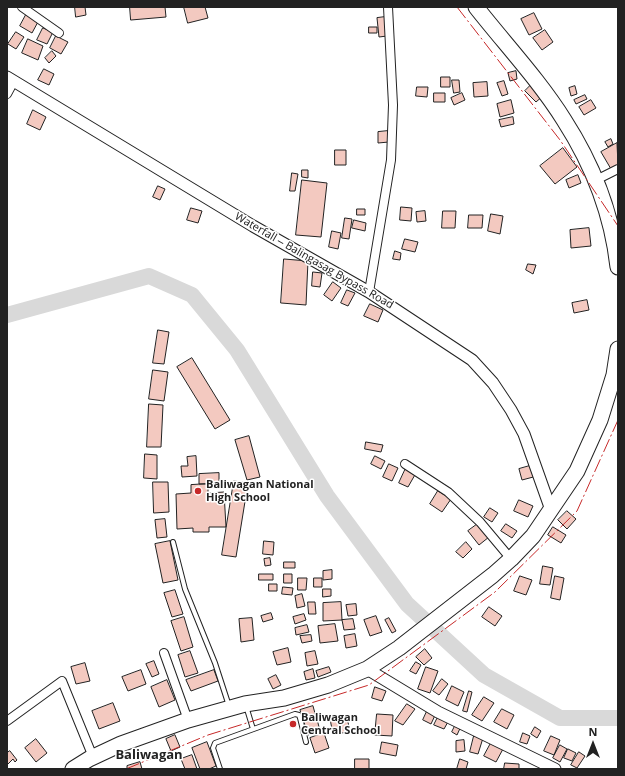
<!DOCTYPE html>
<html>
<head>
<meta charset="utf-8">
<style>
	body { margin:0 }
	#map { position:relative; width:625px; height:776px; overflow:hidden; background:#fff; font-family:"Open Sans",sans-serif }
	canvas { display:block }
	.frame { position:absolute; inset:0; border:8px solid #222; pointer-events:none }
	.north { position:absolute; left:573px; top:724px; width:40px; height:40px; -webkit-text-stroke:3px #fff; paint-order:stroke; rotate:0deg; font-size:11px; font-weight:700; line-height:16px; text-align:center; color:#222 }
	.north::after { content:''; display:block; margin:auto; width:14px; height:18px; background:#222; clip-path:polygon(50% 0,100% 100%,50% 72%,0 100%) }
</style>
</head>
<body>
<div id="map">
<canvas width="625" height="776"></canvas>
<div class="frame"></div>
<div class="north">N</div>
</div>
<script>
const ctx = document.querySelector('canvas').getContext('2d');
ctx.lineJoin = 'round';
function stroke(path, color, width, dash) {
  ctx.strokeStyle = color;
  ctx.lineWidth = width;
  ctx.lineCap = dash ? 'butt' : 'round';
  ctx.setLineDash(dash || []);
  ctx.stroke(path);
}
function fillPath(path, color) {
  ctx.fillStyle = color;
  ctx.fill(path, 'evenodd');
}
function label(font, color, halo, rows, align = 'center') {
  ctx.font = font + ' "Open Sans",sans-serif';
  ctx.lineWidth = 3;
  ctx.setLineDash([]);
  ctx.textBaseline = 'middle';
  ctx.strokeStyle = halo;
  ctx.fillStyle = color;
  for (const [text, x, y, turn = 0] of rows) {
    ctx.save();
    ctx.translate(x, y);
    ctx.rotate((+turn || 0) * Math.PI / 180);
    ctx.textAlign = isNaN(turn) ? turn : align;
    if (halo) ctx.strokeText(text, 0, 0);
    ctx.fillText(text, 0, 0);
    ctx.restore();
  }
}
stroke(new Path2D(`
	M7 315 149 276 192 295 237 350 327 496 407 604 484 675 560 718H618`), '#d9d9d9', 16);
const building = new Path2D(`
	M75 7H85L86 15 76 17Z
	M130 7H165L166 17 131 20Z
	M184 7H205L208 18 188 23Z
	M27 13 39 20 32 33 20 26Z
	M534 13 542 29 529 35 521 19Z
	M385 17 387 36 379 37 377 18Z
	M369 27H377V33H369Z
	M43 28 53 32 47 44 37 40Z
	M545 30 553 42 542 50 533 38Z
	M16 32 24 37 16 49 8 44Z
	M56 36 68 42 61 54 50 48Z
	M28 39 43 46 38 60 22 53Z
	M52 51 56 56 49 63 45 58Z
	M44 69 54 74 49 85 38 80Z
	M516 71 517 79 510 81 508 73Z
	M441 77H450V87H441Z
	M452 80H459L460 92 454 93Z
	M504 81 508 94 502 96 497 83Z
	M487 82 488 96 474 97 473 83Z
	M533 83 544 95 536 102 525 91Z
	M575 86 577 94 571 96 569 88Z
	M417 87H428L427 97 416 96Z
	M434 93H445V102H434Z
	M462 93 465 100 454 105 451 98Z
	M585 95 587 99 576 104 574 100Z
	M511 100 514 113 500 117 497 104Z
	M591 100 596 108 584 115 579 107Z
	M33 110 46 117 40 130 27 124Z
	M513 117 514 124 501 127 499 120Z
	M388 131 389 142 378 143V132Z
	M611 139 613 144 608 147 605 142Z
	M617 143 618 165 611 169 601 152Z
	M563 148 577 167 555 184 540 166Z
	M335 150H346V165H335Z
	M302 170H308V178L302 177Z
	M292 173 298 174 295 191H290Z
	M578 175 581 183 569 188 566 180Z
	M302 180 327 183 321 237 296 235Z
	M158 186 165 189 160 200 153 197Z
	M401 207 412 208 411 221 400 220Z
	M191 208 202 211 198 223 187 220Z
	M357 209H365V215H357Z
	M425 211 426 221 417 222 416 212Z
	M443 211H456L455 228H442Z
	M491 214 503 216 500 234 488 231Z
	M469 215H483L482 228H468Z
	M345 218 352 219 349 239 342 238Z
	M354 220 366 223 365 231 352 228Z
	M589 228 591 246 571 248 570 230Z
	M332 231 341 233 338 249 329 247Z
	M405 239 418 242 415 252 402 249Z
	M395 251 401 253 400 260 393 259Z
	M284 259 308 261 306 305 281 303Z
	M528 264 536 265 533 274 526 270Z
	M313 272 322 273 320 287 312 286Z
	M333 282 341 288 332 301 324 295Z
	M347 290 355 293 348 306 341 303Z
	M587 300 589 310 574 313 572 303Z
	M370 304 383 310 378 322 364 316Z
	M158 330 169 332 164 364 153 363Z
	M192 358 230 420 215 429 177 367Z
	M153 370 168 372 164 401 149 399Z
	M149 404 163 405 161 447H147Z
	M249 436 260 477 247 480 235 440Z
	M366 442 383 445 381 452 365 449Z
	M145 454 157 455V479L144 478Z
	M196 456 197 476 182 477 181 466H188L187 457Z
	M375 456 385 461 381 469 371 464Z
	M389 464 398 468 392 481 383 477Z
	M533 465 537 476 522 480 519 469Z
	M406 468 416 473 408 487 399 483Z
	M219 473V484H199V474Z
	M234 481 248 483 236 557 222 555Z
	M153 482H168L169 512 154 513Z
	M208 484V493L224 492 226 527H209V532H193V528L177 529 176 494 191 493V485Z
	M438 491 451 499 442 512 430 504Z
	M519 500 533 506 528 517 514 511Z
	M490 508 498 513 492 522 484 517Z
	M567 511 576 519 567 529 558 520Z
	M165 519 167 537 157 538 155 520Z
	M479 523 489 537 479 545 468 531Z
	M506 524 517 531 512 538 501 531Z
	M553 527 566 535 561 543 548 535Z
	M170 541 178 580 163 583 155 544Z
	M264 541 274 542 273 555 263 554Z
	M466 542 472 549 463 558 456 552Z
	M270 558 271 565 265 566 264 559Z
	M284 562H295V568H284Z
	M543 566 553 568 550 585 540 584Z
	M332 570V579L323 580V571Z
	M259 574H273V580H259Z
	M284 574H292V583H284Z
	M520 576 532 580 526 595 514 591Z
	M555 576 564 578 560 600 551 598Z
	M298 578H307L306 590H298Z
	M314 578H322V587H314Z
	M269 584H277V591H269Z
	M283 587 293 588 292 595 282 594Z
	M323 589H331V596L323 597Z
	M175 590 183 614 172 617 164 593Z
	M302 594 305 606 297 608 295 596Z
	M308 602H315L316 614H309Z
	M341 602 342 620 323 621V603Z
	M356 604 357 615 348 616 346 605Z
	M489 607 502 616 495 626 482 617Z
	M271 613 273 619 263 622 261 616Z
	M304 614 306 620 295 624 293 617Z
	M376 616 382 632 370 636 364 620Z
	M184 617 193 647 181 651 171 621Z
	M252 618 254 640 241 642 239 619Z
	M389 618 396 631 392 633 385 620Z
	M353 619 355 629 344 630 342 620Z
	M335 624 338 641 320 643 318 626Z
	M307 625 309 632 296 635 295 628Z
	M355 634 357 646 346 648 344 636Z
	M311 635 312 641 302 643 300 636Z
	M288 648 291 662 277 665 273 652Z
	M425 649 432 658 424 665 416 657Z
	M190 651 198 673 185 677 178 655Z
	M315 651 318 664 307 666 305 653Z
	M154 661 159 674 152 677 146 664Z
	M416 662 421 665 416 674 410 671Z
	M85 663 90 681 76 684 71 667Z
	M329 667 331 672 318 677 316 671Z
	M426 667 438 671 430 693 418 689Z
	M313 669 315 678 306 680 304 672Z
	M141 670 146 684 128 691 122 677Z
	M214 670 218 681 191 691 186 680Z
	M276 675 281 685 273 689 268 679Z
	M442 679 448 684 439 695 433 691Z
	M167 680 175 700 159 707 151 687Z
	M452 686 464 692 458 706 446 700Z
	M375 687 386 691 382 701 372 698Z
	M469 691 472 692 467 712 463 711Z
	M484 697 494 703 482 721 472 715Z
	M113 703 120 721 99 729 92 711Z
	M407 704 415 709 403 725 395 721Z
	M313 706 316 717 303 721 300 710Z
	M429 707 437 711 431 724 423 720Z
	M502 709 514 715 507 729 494 722Z
	M377 714 393 715 392 736 375 735Z
	M439 715 449 720 444 729 434 725Z
	M347 717 350 732 333 734 330 719Z
	M317 719 320 731 308 735 304 722Z
	M457 722 462 724 457 735 452 732Z
	M535 727 541 731 537 738 531 734Z
	M324 733 329 748 315 753 310 738Z
	M523 733 530 736 527 744 520 742Z
	M175 735 180 747 171 751 166 739Z
	M474 736 483 738 478 754 470 752Z
	M551 736 560 740 554 755 544 751Z
	M36 739 47 753 36 762 25 748Z
	M464 740 465 751 456 752V741Z
	M207 742 216 766 209 769H200L192 748Z
	M382 742 398 745 396 756 380 753Z
	M491 743 503 749 496 762 484 756Z
	M560 745 567 749 560 762 553 758Z
	M568 749 576 753 572 761 564 758Z
	M10 751 17 760 15 762 13 759 7 765V753Z
	M579 752 585 756 577 768 571 765Z
	M192 755 197 769H185L181 759Z
	M355 759H369V769H355Z
	M460 759 468 762 466 769H457Z
	M140 762 142 769H127V766Z
	M505 763 519 764V769H504Z`);
fillPath(building, '#f3c9c0');
stroke(building, '#222', 1);
const lane = new Path2D(`
	M173 542 185 589 215 663 229 706
	M246 706 253 729
	M220 769 213 748 215 743 295 714 299 715 300 718 306 742`);
const street = new Path2D(`
	M22 7 59 33
	M7 94 14 81
	M596 180 618 169
	M369 292 391 160 393 105 388 7
	M405 464 448 492 480 522 511 559
	M164 653 188 720
	M7 721 62 681 93 757`);
const secondary = new Path2D(`
	M7 77 253 226 369 292 472 360 493 383 511 410 524 434 551 510
	M367 669 438 712 555 769`);
const highway = new Path2D(`
	M476 7C505 44 539 80 564 120 593 165 612 213 618 267
	M73 769 89 759 121 744 188 720 245 704 284 698 328 685 367 669 399 648 493 575 511 559 533 536 577 471 600 420 614 375 618 349`);
stroke(lane, '#222', 6);
stroke(street, '#222', 10);
stroke(secondary, '#222', 13);
stroke(highway, '#222', 17);
stroke(lane, '#fff', 4);
stroke(street, '#fff', 8);
stroke(secondary, '#fff', 11);
stroke(highway, '#fff', 15);
stroke(new Path2D(`
	M457 7 560 140 618 226
	M126 769 208 735 369 685 495 592 577 511 618 420`), '#c62828', 1, [14, 3, 2, 3]);
for (const [x, y, r, color] of [
	[198,491,4,"#c62828"],
	[293,724,4,"#c62828"]
]) {
  const dot = new Path2D();
  dot.arc(x, y, r, 0, 2 * Math.PI);
  ctx.fillStyle = color;
  ctx.fill(dot);
  stroke(dot, '#fff', 1.5);
}
label('11px', '#222', '#fff', [
	["Waterfall ‒ Balingasag Bypass Road",314,261,30]
]);
label('bold 11px', '#222', '#fff', [
	["Baliwagan National",206,485],
	["High School",206,498],
	["Baliwagan",301,718],
	["Central School",301,731]
], 'left');
label('bold 13px', '#222', '#fff', [
	["Baliwagan",149,755]
]);
</script>
</body>
</html>
